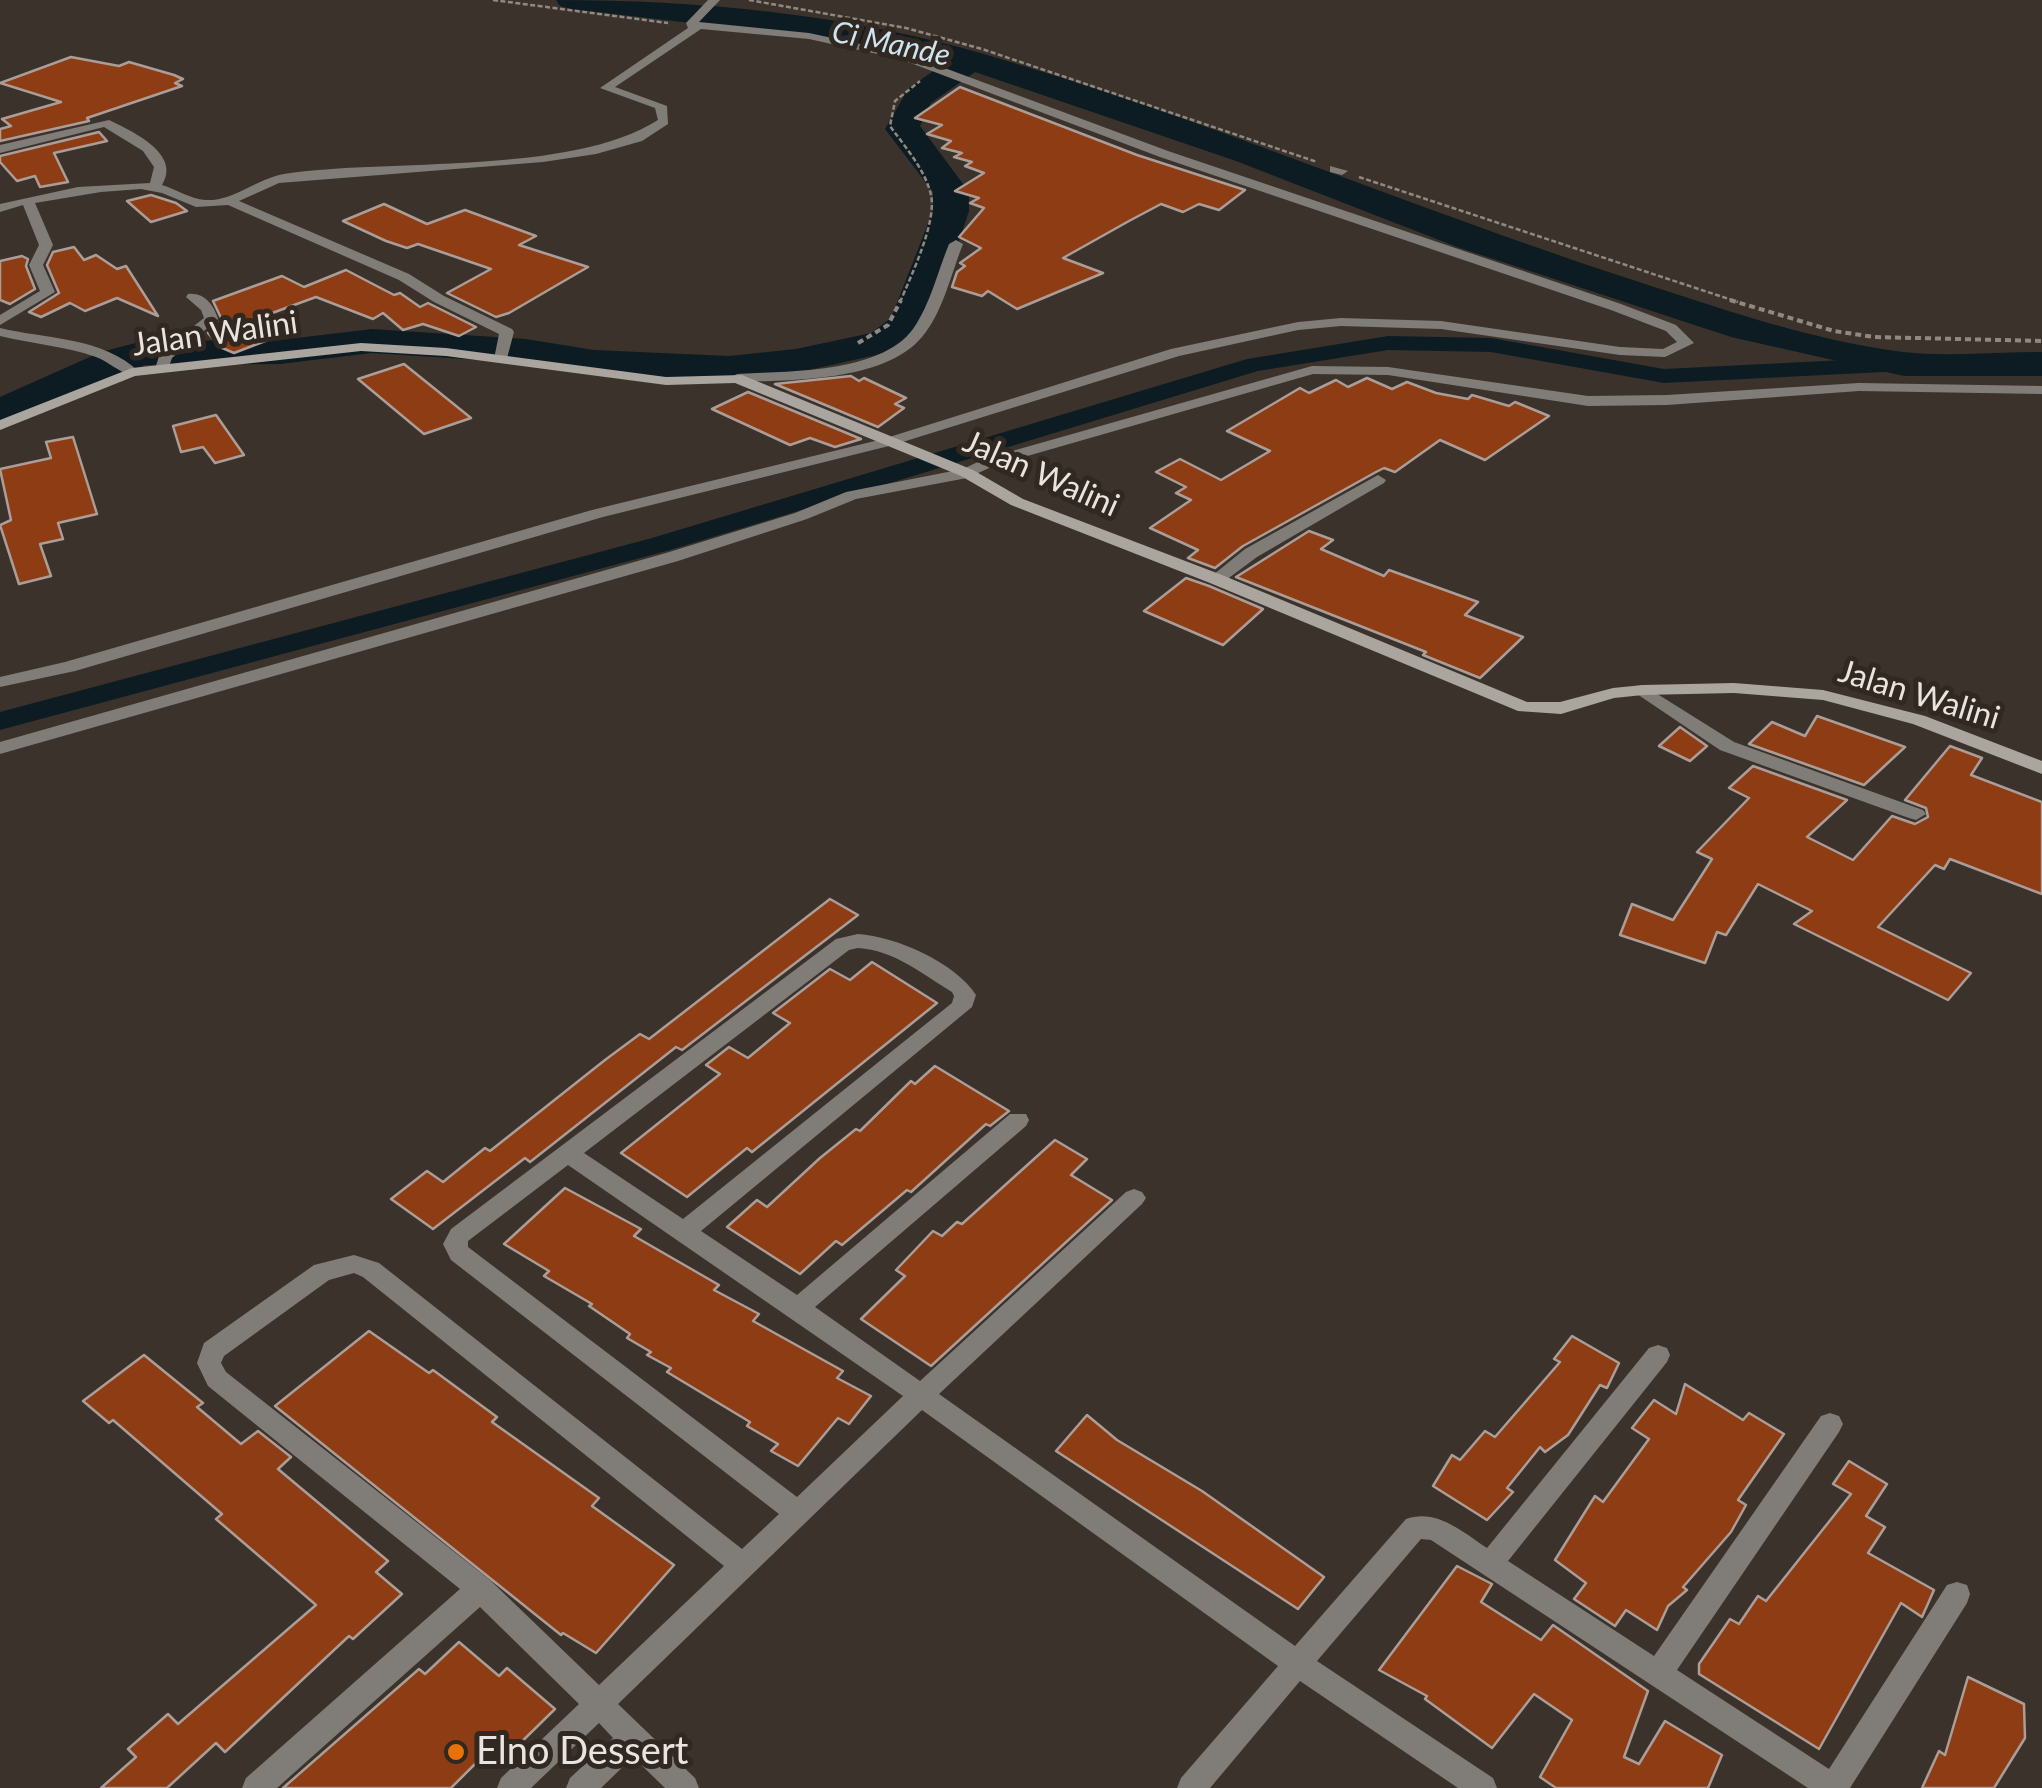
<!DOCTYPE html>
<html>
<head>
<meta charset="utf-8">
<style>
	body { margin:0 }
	canvas { display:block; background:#3b322b }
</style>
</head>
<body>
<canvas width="2042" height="1788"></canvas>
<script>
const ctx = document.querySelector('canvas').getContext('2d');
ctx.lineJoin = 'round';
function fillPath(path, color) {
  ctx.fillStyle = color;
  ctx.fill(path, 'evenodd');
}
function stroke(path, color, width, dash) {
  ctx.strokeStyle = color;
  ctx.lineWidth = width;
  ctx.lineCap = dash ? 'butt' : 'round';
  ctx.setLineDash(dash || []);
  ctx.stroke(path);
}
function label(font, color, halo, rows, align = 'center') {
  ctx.font = font + ' Lato,sans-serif';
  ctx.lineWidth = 10;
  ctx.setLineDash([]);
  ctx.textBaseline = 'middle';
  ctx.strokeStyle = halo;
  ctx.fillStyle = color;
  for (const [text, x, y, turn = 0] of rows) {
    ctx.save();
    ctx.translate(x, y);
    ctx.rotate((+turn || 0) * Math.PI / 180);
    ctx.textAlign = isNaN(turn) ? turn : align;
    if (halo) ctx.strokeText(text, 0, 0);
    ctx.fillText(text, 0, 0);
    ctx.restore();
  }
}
fillPath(new Path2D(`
	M1388 336 1491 338 1664 369 1904 357 1916 364 1904 371 1664 383 1491 352 1388 350 1258 371 670 550 0 730V712L652 538 1247 359Z`), '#0d1c22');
fillPath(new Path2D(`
	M556 0C699 0 846 14 984 54 1202 117 1411 208 1627 278 1716 307 1809 340 1903 352 1948 357 1997 352 2042 352V376H1904L1731 337 1457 247 1236 161 975 72 931 103 920 126 969 192V211L937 307 920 334 898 350 796 373 729 380 594 374 526 363 372 353 280 364 145 365 0 425V397L101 352 143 341 280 340 372 329 526 339 594 350 729 356 796 349 871 333 891 318 933 211V192L885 129 908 89 943 64 852 42 571 9 560 6Z`), '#0d1c22');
const building = new Path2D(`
	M71 57 119 66 129 62 174 75 183 79 175 83 182 86 87 118 89 121 0 141V129L11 126 2 119 61 102 0 83Z
	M960 87 1137 155 1245 190 1219 210 1199 204 1183 212 1161 204 1129 221 1063 258 1103 273 1017 309 988 291 982 296 952 287 957 272 965 266 960 263 981 248 959 237 984 208 970 203 979 198 955 191 984 173 965 166 972 162 954 157 962 153 942 148 951 141 927 134 942 125 915 118Z
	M99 132 107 141 54 153 68 182 40 187 35 176 17 181 0 162V156Z
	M151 195 176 203 187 211 151 222 127 201Z
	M384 204 427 224 465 210 536 236 519 245 588 267 509 313 496 317 447 293 491 269 418 244 407 248 386 241 343 221Z
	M74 247 84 260 96 255 117 269 126 266 158 316 117 298 85 311 70 303 41 317 29 312 59 293 47 265 53 252Z
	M22 256 28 259 26 266 35 289 10 304 0 300V261Z
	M346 270 394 295 400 293 420 307 428 303 476 327 459 336 423 324 403 330 383 313 373 319 316 297 253 320 273 338 234 353 220 347 208 333 222 320 213 301 282 276 304 287Z
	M404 364 471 418 424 434 358 379Z
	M851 376 859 381 864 378 906 398 895 404 904 408 878 427 775 384Z
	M1367 378 1392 389 1407 382 1436 393 1468 399 1472 395 1509 406 1515 402 1549 416 1485 460 1440 440 1395 472 1384 468 1376 472 1243 546 1215 568 1188 558 1198 550 1150 528 1191 500 1176 493 1186 487 1156 472 1180 459 1221 480 1270 451 1227 431 1300 388 1309 393 1336 380 1348 387Z
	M748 392 861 439 835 447 810 438 790 445 712 409Z
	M216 415 244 455 215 463 203 447 181 452 173 426Z
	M73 437 97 514 58 523 63 539 40 544 51 576 19 584 0 525 11 520 0 469 51 458 46 442Z
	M1309 531 1333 540 1321 549 1384 576 1389 570 1478 602 1465 615 1523 637 1480 678 1423 655 1426 652 1236 577Z
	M1186 578 1209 586 1263 609 1223 645 1144 611Z
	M1817 716 1905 747 1864 785 1749 744 1772 722 1805 736Z
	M1680 727 1707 746 1690 761 1659 746Z
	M1950 746 1982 758 1971 775 2042 802V894L1950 859 1944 869 1935 865 1878 927 1971 973 1948 1000 1794 924 1812 911 1758 884 1726 935 1717 932 1705 963 1620 935 1632 904 1673 920 1712 859 1697 852 1749 798 1729 788 1753 766 1847 800 1807 837 1853 860 1892 816 1915 824 1928 817 1926 808 1905 800Z
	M830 899 858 915 682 1050 676 1047 530 1162 525 1158 433 1229 391 1199 427 1171 443 1182 485 1148 490 1151 605 1060 640 1034 649 1039Z
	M872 962 937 1003 752 1152 747 1148 687 1197 621 1153 720 1074 706 1065 729 1047 748 1058 790 1023 773 1013 830 969 850 980Z
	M935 1066 1009 1111 990 1126 986 1124 911 1192 907 1190 842 1245 836 1241 800 1274 727 1227 757 1200 767 1207 820 1158 856 1129 860 1131 911 1081 915 1084Z
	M1055 1140 1087 1159 1071 1175 1112 1200 931 1366 861 1319 905 1276 896 1270 933 1231 942 1236 957 1222 962 1224Z
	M565 1188 641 1229 634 1236 719 1285 714 1290 759 1314 753 1321 843 1371 837 1378 871 1396 849 1424 838 1418 798 1466 771 1451 778 1444 747 1426 750 1422 667 1372 671 1368 647 1355 651 1352 627 1338 630 1334 589 1306 592 1304 544 1276 549 1271 504 1244Z
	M369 1331 429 1373 433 1370 497 1417 492 1422 599 1498 592 1506 674 1565 596 1653 563 1633 561 1635 275 1406Z
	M1572 1336 1619 1363 1607 1388 1600 1385 1568 1435 1545 1452 1540 1447 1507 1488 1513 1492 1487 1520 1433 1486 1452 1455 1460 1460 1485 1431 1495 1437 1560 1362 1554 1359Z
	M144 1355 203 1403 197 1407 241 1444 258 1431 291 1457 278 1469 388 1561 376 1572 402 1594 353 1639 349 1636 225 1752 216 1743 167 1788H101L136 1757 128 1749 168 1714 178 1724 316 1605 216 1519 222 1514 113 1420 109 1423 83 1401Z
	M1685 1384 1743 1420 1749 1413 1784 1434 1738 1500 1746 1505 1731 1532 1683 1587 1687 1590 1668 1606 1657 1630 1626 1610 1615 1626 1574 1599 1586 1583 1555 1560 1595 1496 1603 1502 1649 1439 1632 1428 1654 1400 1676 1414Z
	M1087 1415 1117 1440 1202 1491 1324 1577 1298 1609 1056 1451Z
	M1849 1461 1887 1484 1866 1516 1885 1527 1868 1553 1934 1590 1922 1617 1901 1603 1819 1749 1699 1674V1664L1730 1619 1739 1624 1758 1596 1766 1601 1851 1494 1833 1484Z
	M1457 1566 1492 1584 1481 1602 1541 1640 1553 1625 1648 1691 1624 1757 1639 1764 1665 1721 1722 1755 1708 1788H1556L1540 1777 1572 1720 1534 1694 1492 1748 1425 1699 1427 1696 1379 1670Z
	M459 1642 499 1676 507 1668 555 1709 505 1758 492 1747 451 1788H283L419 1669 425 1674Z
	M1968 1677 2024 1704 2025 1738 1994 1788H1922L1939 1751 1945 1755Z`);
fillPath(building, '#8d3c13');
stroke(building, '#ab9d98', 2.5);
stroke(new Path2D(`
	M493 0 668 23
	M749 0 906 28 982 49 1317 162
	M1359 177 1738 302
	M900 302C911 276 937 222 931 195 925 169 905 147 890 126L895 101 920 81`), '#908983', 2.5, [5, 2.5]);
stroke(new Path2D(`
	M1730 300 1834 331 1874 337 2042 341
	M858 343 888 325 901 300`), '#908983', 4, [6, 4]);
fillPath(new Path2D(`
	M708 0H720L699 22 809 33 907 54 1168 151 1621 304 1676 325 1694 343 1665 357 1620 355 1441 329 1341 326 1298 330 1179 356 893 445 603 517 75 671 0 687V677L65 662 592 510 883 439 1171 349 1298 322 1341 318 1441 321 1620 347 1663 349 1677 342 1666 331 1611 310 1160 157 900 59 809 39 701 29 615 87 667 106 668 124 642 141 596 154 543 162 279 183 239 201 409 274 444 296 512 329 514 332 506 362 494 359 499 334 434 302 399 280 228 205 196 207 162 193 141 189 101 192 35 203 53 245 43 265 55 292 0 325V315L40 291 29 265 39 245 23 205 0 212V204L78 187 150 183 154 167 143 151 104 127 0 153V145L109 120C132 131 182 154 162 185 176 189 190 199 205 200 233 202 256 179 284 174 390 158 569 176 658 120L655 108 600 88 688 28 686 23Z
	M1330 166 1348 171 1342 175 1330 172Z
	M956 240 963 244C951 274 943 312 922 337 884 382 791 380 737 382L730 378 737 374C786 371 880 374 913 329 930 305 938 271 949 244Z
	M188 294C204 292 214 305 218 319L172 358 167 372H157L155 369 160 353 204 318 201 310 186 297Z
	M0 328C45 339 104 337 139 372L132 376C119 372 109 362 96 357 66 346 32 344 0 336Z
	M1312 366 1388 367 1588 396 1667 395 1859 383 2042 386V394L1859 391 1667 405 1588 406 1388 375 1313 374 996 465 967 478 856 499 807 519 678 561 0 754V742L666 553 795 513 846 492 963 469 984 459Z
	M1378 475 1386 480 1384 483 1257 557 1222 583H1210L1208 579 1245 549Z
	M1643 685 1734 742 1923 810 1926 814 1916 820 1909 818 1720 750 1637 694 1634 690 1637 686Z
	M858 934C895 936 956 963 976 995L972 1007 701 1231 797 1295 1010 1114H1026L1029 1120 1026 1126 815 1307 920 1381 1126 1192 1134 1189 1142 1192 1146 1198 1142 1204 939 1394 1295 1646 1406 1519C1436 1508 1463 1532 1487 1548L1649 1348 1658 1345 1667 1348 1670 1355 1667 1362 1508 1561 1654 1656 1821 1416 1830 1413 1839 1416 1843 1424 1839 1432 1677 1670 1829 1769 1947 1585 1957 1582 1967 1585 1970 1594 1967 1603 1850 1788H1808L1431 1540 1421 1539 1317 1661 1493 1778 1497 1788H1458L1300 1681 1210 1788H1177L1181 1778 1278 1666 922 1410 618 1704 695 1778 699 1788H665L633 1757 601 1788H566L570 1778 613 1738 599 1723 531 1788H497L501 1778 579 1704 480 1607 277 1788H242L246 1778 460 1589 208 1386 197 1363 204 1343 314 1265 354 1255 379 1263 742 1549 779 1514 451 1260 443 1244 451 1229 836 939ZM858 948C894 950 922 974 952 992L954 996 952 1003 683 1219 584 1153 849 950ZM568 1165 903 1396 797 1497 468 1247V1241ZM354 1273 363 1277 724 1566 599 1685 490 1580 226 1372 221 1363 224 1356 329 1280Z`), '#807c78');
fillPath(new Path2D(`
	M361 343 446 348 666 377 742 375 973 470 1023 499 1222 575 1527 702H1560L1613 688 1643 685 1734 683 1823 690 1925 716 2042 761V774L1913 724 1823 700 1734 693 1643 695 1614 698 1561 714 1518 711 1210 583 1011 505 961 476 735 383 666 385 446 356 361 351 135 376 0 430V420L132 368Z`), '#aaa59e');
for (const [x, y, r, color] of [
	[456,1752,10,"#e8710a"]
]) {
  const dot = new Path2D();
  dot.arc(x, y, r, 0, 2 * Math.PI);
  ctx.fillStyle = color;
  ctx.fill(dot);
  stroke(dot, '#302821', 4);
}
label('italic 30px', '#cce5f0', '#302821', [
	["Ci Mande",891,44,12]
]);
label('32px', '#eae4e0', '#302821', [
	["Jalan Walini",215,334,-8],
	["Jalan Walini",1041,474,24],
	["Jalan Walini",1919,695,17]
]);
label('38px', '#eae4e0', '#302821', [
	["Elno Dessert",476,1752]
], 'left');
</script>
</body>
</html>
